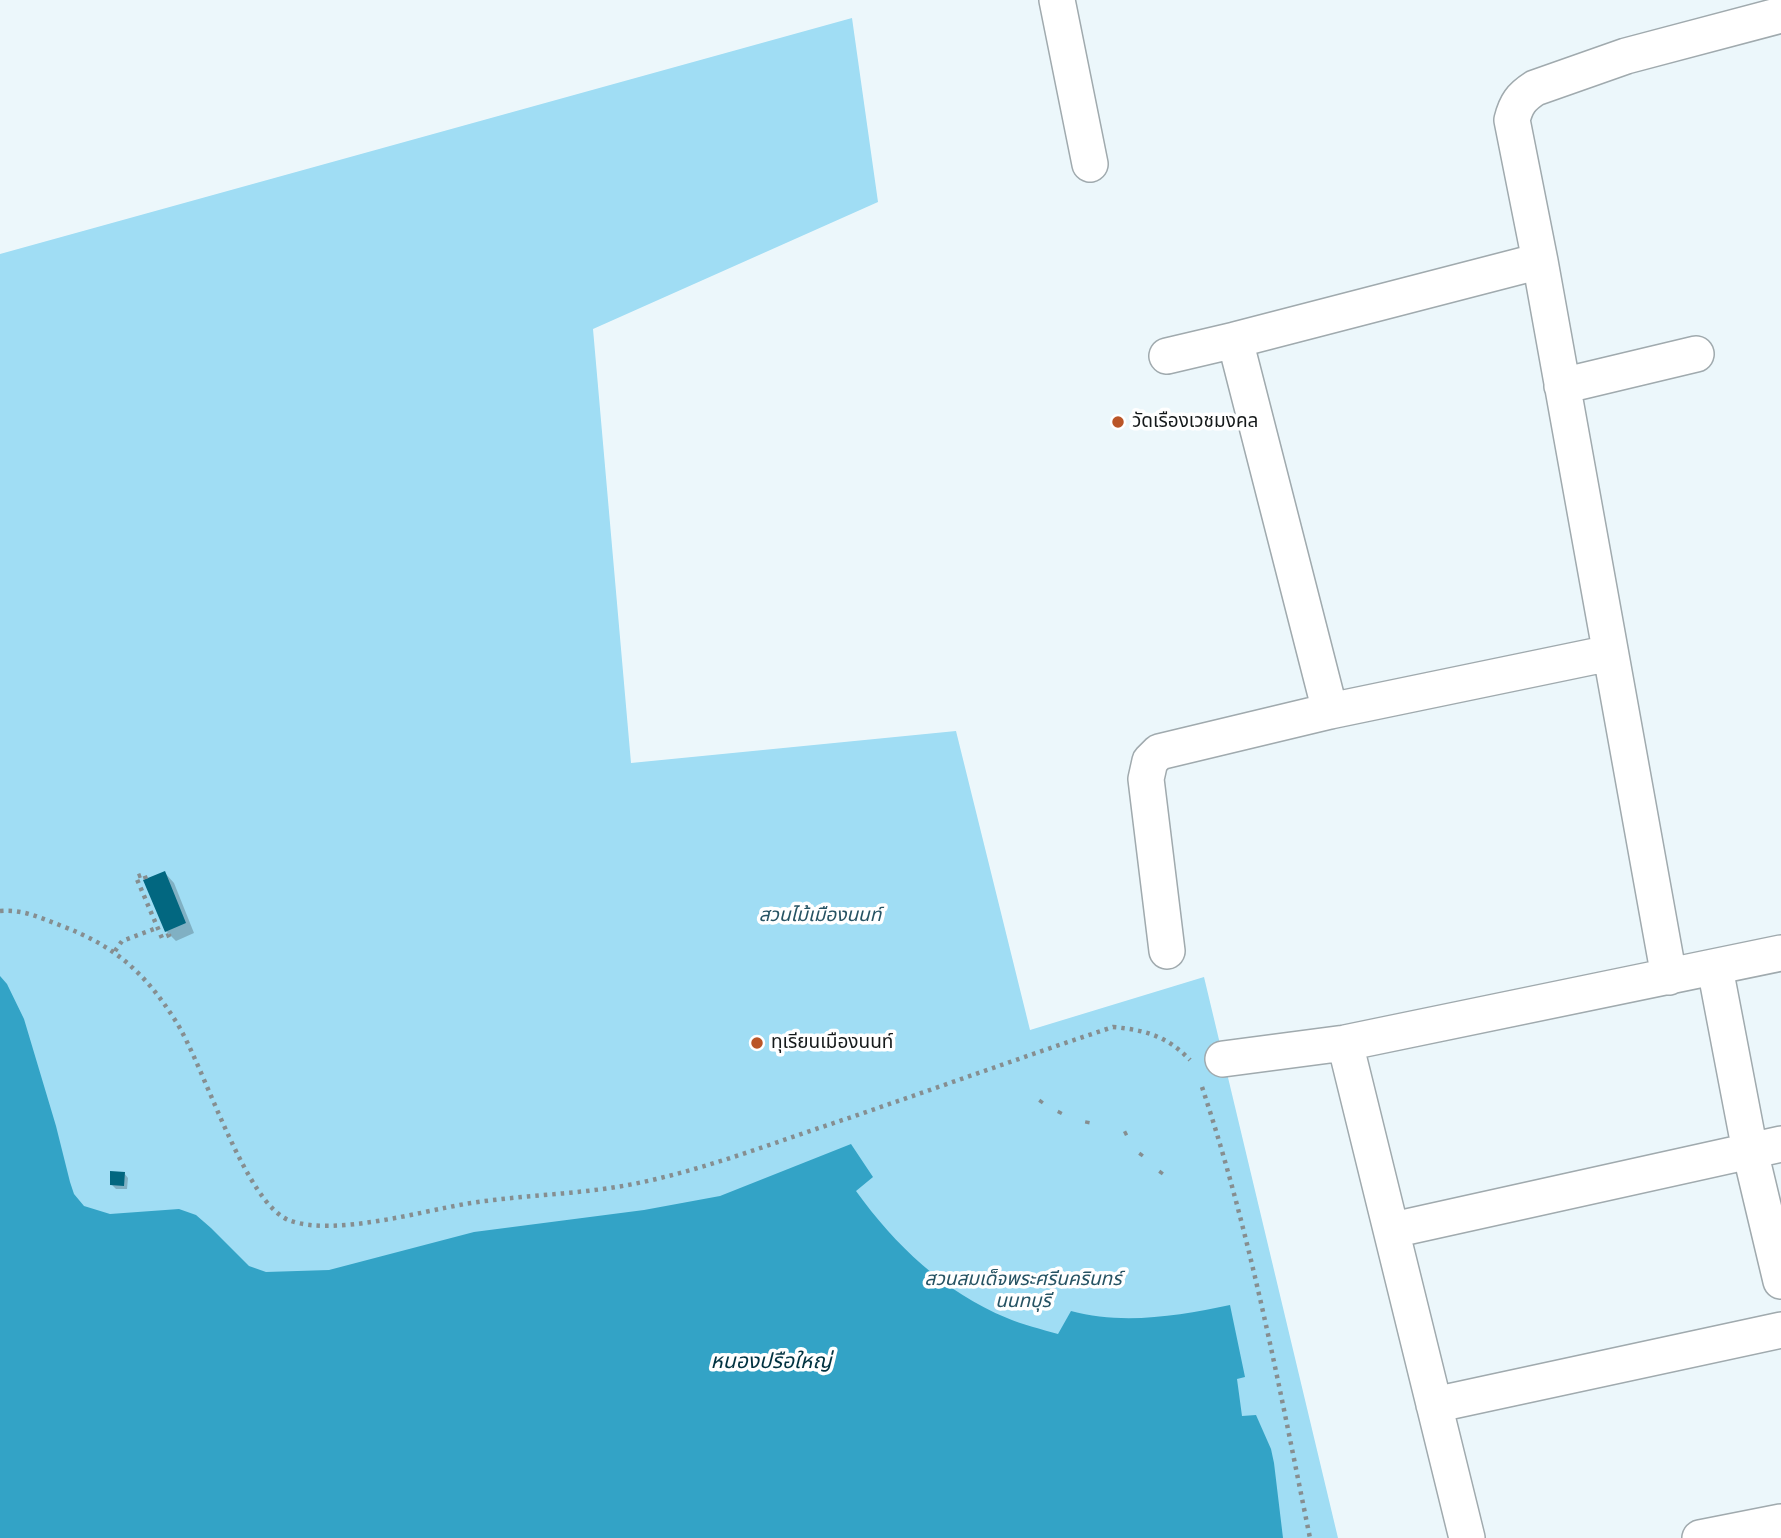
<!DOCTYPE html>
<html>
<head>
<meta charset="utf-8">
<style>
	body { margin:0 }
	canvas { display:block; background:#ecf7fb }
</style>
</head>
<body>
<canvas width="1781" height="1538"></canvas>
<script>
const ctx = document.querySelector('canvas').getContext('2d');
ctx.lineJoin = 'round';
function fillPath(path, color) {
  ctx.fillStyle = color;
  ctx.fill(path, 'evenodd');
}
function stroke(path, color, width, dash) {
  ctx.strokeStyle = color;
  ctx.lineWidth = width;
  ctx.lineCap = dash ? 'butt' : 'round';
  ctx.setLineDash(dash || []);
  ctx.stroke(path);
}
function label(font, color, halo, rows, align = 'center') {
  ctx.font = font + ' "Source Serif 4","Noto Sans Thai",serif';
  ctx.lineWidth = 7;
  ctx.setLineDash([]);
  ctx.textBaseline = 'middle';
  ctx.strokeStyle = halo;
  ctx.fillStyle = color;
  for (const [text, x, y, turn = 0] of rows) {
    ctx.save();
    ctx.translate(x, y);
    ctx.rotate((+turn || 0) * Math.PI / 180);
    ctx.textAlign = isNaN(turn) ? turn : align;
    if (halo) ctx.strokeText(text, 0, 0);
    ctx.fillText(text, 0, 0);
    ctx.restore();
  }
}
fillPath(new Path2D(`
	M852 18 878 202 593 329 631 763 956 731 1030 1030 1204 977 1338 1538H0V254Z`), '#a0ddf4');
fillPath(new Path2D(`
	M0 976 7 984 24 1019 56 1126 70 1182 74 1194 84 1206 110 1214 179 1209 196 1215 211 1228 249 1266 266 1272 329 1270 474 1232 644 1210 720 1196 851 1144 873 1177 856 1191C895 1245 944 1292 1007 1318 1023 1325 1041 1329 1058 1334L1071 1311C1122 1325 1179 1316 1230 1305L1245 1377 1237 1379 1242 1416 1256 1415 1271 1449 1274 1463 1283 1538H0Z`), '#33a3c6');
fillPath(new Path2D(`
	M165 873 174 883 194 933 176 941 166 931Z
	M124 1173 128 1178 127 1189H116L112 1185Z`), '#0003');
fillPath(new Path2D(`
	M165 871 186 923 165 932 143 880Z
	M110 1171 125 1172 124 1186 110 1185Z`), '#026780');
const minor = new Path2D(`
	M1057 0 1090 164
	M1167 356 1235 340
	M1562 386 1696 354
	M1330 711 1235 340 1540 261
	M1167 951 1146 779 1150 761 1159 752 1330 711 1610 653
	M1715 968 1750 1151 1781 1281
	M1669 977 1540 261 1512 120C1516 104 1521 97 1535 88L1626 56 1781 15
	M1345 1043 1467 1538
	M1223 1059 1345 1043 1781 953
	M1393 1230 1781 1144
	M1434 1405 1781 1330
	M1700 1538 1781 1522`);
stroke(minor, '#a0aaae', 38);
stroke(new Path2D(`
	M146 879 144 874 136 877 162 938 169 935 167 931
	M0 911C23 909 41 918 62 926 115 946 145 973 175 1020 204 1064 245 1206 291 1221 335 1236 419 1212 465 1204 519 1195 574 1195 628 1185 692 1173 754 1150 816 1129 915 1096 1013 1060 1113 1027 1145 1030 1167 1036 1190 1060
	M115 951 122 941 157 928
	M1202 1087C1251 1234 1279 1386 1310 1538
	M1040 1103 1043 1099
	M1059 1114 1061 1110
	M1087 1124 1088 1119
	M1124 1134 1128 1132
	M1140 1156 1143 1152
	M1160 1174 1163 1170`), '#868e90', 4.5, [3.5, 5]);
stroke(minor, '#fff', 35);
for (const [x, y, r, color] of [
	[1118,422,7,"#ba5527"],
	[757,1043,7,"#ba5527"]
]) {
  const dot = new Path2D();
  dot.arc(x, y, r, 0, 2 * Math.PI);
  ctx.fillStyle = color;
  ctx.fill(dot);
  stroke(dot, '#fff', 2.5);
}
label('19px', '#15191a', '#fff', [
	["วัดเรืองเวชมงคล",1132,422],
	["ทุเรียนเมืองนนท์",771,1043]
], 'left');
label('italic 19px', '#265363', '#fff', [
	["สวนไม้เมืองนนท์",820,916],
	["สวนสมเด็จพระศรีนครินทร์",1023,1280],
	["นนทบุรี",1023,1302]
]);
label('italic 21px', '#003240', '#fff', [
	["หนองปรือใหญ่",771,1363]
]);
</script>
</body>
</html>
